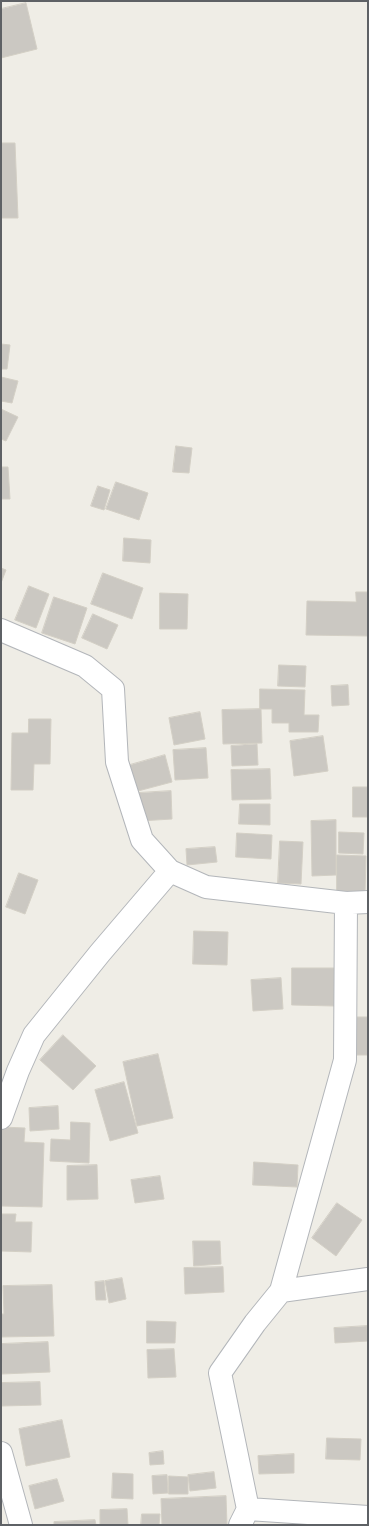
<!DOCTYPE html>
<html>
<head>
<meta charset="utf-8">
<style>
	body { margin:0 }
	#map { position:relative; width:369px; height:1526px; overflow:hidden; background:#efede6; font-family:Rubik,sans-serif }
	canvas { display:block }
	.frame { position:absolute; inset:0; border:2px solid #5e6165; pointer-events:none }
</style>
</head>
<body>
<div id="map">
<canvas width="369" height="1526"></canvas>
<div class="frame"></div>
</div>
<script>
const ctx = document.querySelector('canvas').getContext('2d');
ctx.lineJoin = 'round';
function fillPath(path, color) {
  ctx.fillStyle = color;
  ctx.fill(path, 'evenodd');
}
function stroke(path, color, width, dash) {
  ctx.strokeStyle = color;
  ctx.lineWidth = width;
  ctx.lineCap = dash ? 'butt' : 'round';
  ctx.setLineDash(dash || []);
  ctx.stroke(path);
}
const building = new Path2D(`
	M26 3 37 49 1 58V9Z
	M1 143H15L18 218H1Z
	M1 344 10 345 7 369H1Z
	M1 377 18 381 12 403 1 401Z
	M1 409 18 417 6 441 1 439Z
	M176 446 192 448 189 473 173 472Z
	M1 467H8L10 499H1Z
	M116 482 148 493 139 520 106 509Z
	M98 486 110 490 104 510 91 506Z
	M124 538 151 540 150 563 123 561Z
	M1 568 6 570 1 583Z
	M103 573 143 588 132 619 91 604Z
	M29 586 49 594 36 628 15 620Z
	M356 592H368V636L306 635 307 601 356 602Z
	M160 593 188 594 187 629H160Z
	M54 597 87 608 75 644 42 633Z
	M93 614 118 625 107 649 82 638Z
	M279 665 306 666 305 687 278 686Z
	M348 685 349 705 332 706 331 686Z
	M260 689 305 690 304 715H319L318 732H289V723H272V709H260Z
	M261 709 262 743 223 744 222 710Z
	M200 712 205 739 174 745 169 718Z
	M29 719H51L50 764H34L33 790H11L12 733H28Z
	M323 736 328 771 294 776 290 741Z
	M257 744 258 765 232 766 231 746Z
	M206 748 208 778 175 780 173 750Z
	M165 755 172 782 138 791 130 765Z
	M270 769 271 799 232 800 231 770Z
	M353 787H368V817H353Z
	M171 791 172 819 140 821 138 793Z
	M240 804H270V825L239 824Z
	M336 820V875L312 876 311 821Z
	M339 832 364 833 363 854 339 853Z
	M237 833 272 835 271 859 236 857Z
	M280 841 303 842 301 884 278 883Z
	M215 847 217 862 187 865 186 849Z
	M337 855 366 856 365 894H337Z
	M19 873 38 880 25 914 6 907Z
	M194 931 228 932 227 965 193 964Z
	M292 968H334V1006L292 1005Z
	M281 978 283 1009 253 1011 251 980Z
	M355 1017H368V1055H357Z
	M63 1035 96 1066 73 1090 40 1060Z
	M158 1054 173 1118 137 1126 123 1062Z
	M124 1082 138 1133 110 1141 95 1090Z
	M58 1106 59 1129 30 1131 29 1108Z
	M71 1122 90 1123 89 1163 50 1161 51 1139 70 1140Z
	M2 1127 25 1128 24 1142 44 1143 42 1207 1 1206Z
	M254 1162 298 1165 297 1187 253 1185Z
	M97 1165 98 1199 67 1200V1166Z
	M160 1176 164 1199 135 1203 131 1180Z
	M337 1203 362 1220 336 1256 312 1238Z
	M1 1214H16L15 1222H32L31 1252 1 1251Z
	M193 1241H220L221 1264 194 1266Z
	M223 1267 224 1292 185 1294 184 1268Z
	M122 1278 126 1299 109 1303 105 1281Z
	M104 1281 106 1300H96L95 1282Z
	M52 1285 54 1336 1 1337V1314H4L3 1286Z
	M147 1321 176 1322 175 1343H147Z
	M367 1326 368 1341 335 1343 334 1328Z
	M48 1342 50 1372 2 1374 1 1344Z
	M174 1349 176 1377 148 1378 147 1350Z
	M40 1382 41 1405 2 1406 1 1383Z
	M62 1420 70 1457 26 1466 19 1429Z
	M327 1438 361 1439 360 1460 326 1459Z
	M163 1451 164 1464 150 1465 149 1453Z
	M294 1454V1473L259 1474 258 1456Z
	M214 1472 216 1488 190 1491 188 1475Z
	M113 1473 133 1474V1499L112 1498Z
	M167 1475 168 1493 153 1494 152 1476Z
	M169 1476 188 1477V1494H169Z
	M57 1479 64 1501 35 1509 29 1486Z
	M226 1496 227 1525H162L161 1499Z
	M127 1509 128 1525H100V1510Z
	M142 1514H160L159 1525H141Z
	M95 1520 96 1525H54V1522Z`);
fillPath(building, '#cbc8c2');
stroke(building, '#d3cfc5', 1);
const minor = new Path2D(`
	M1 630 85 666 113 689 117 762 142 840 170 871 206 887 346 903 368 902
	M1 1118 18 1071 34 1035 100 953 170 871
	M281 1291 368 1279
	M1 1453 21 1525
	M248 1509 368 1517
	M240 1525 248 1509 220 1373 255 1323 281 1291 345 1060 346 903`);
stroke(minor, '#b3b6ba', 24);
stroke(minor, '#fff', 22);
</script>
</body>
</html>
